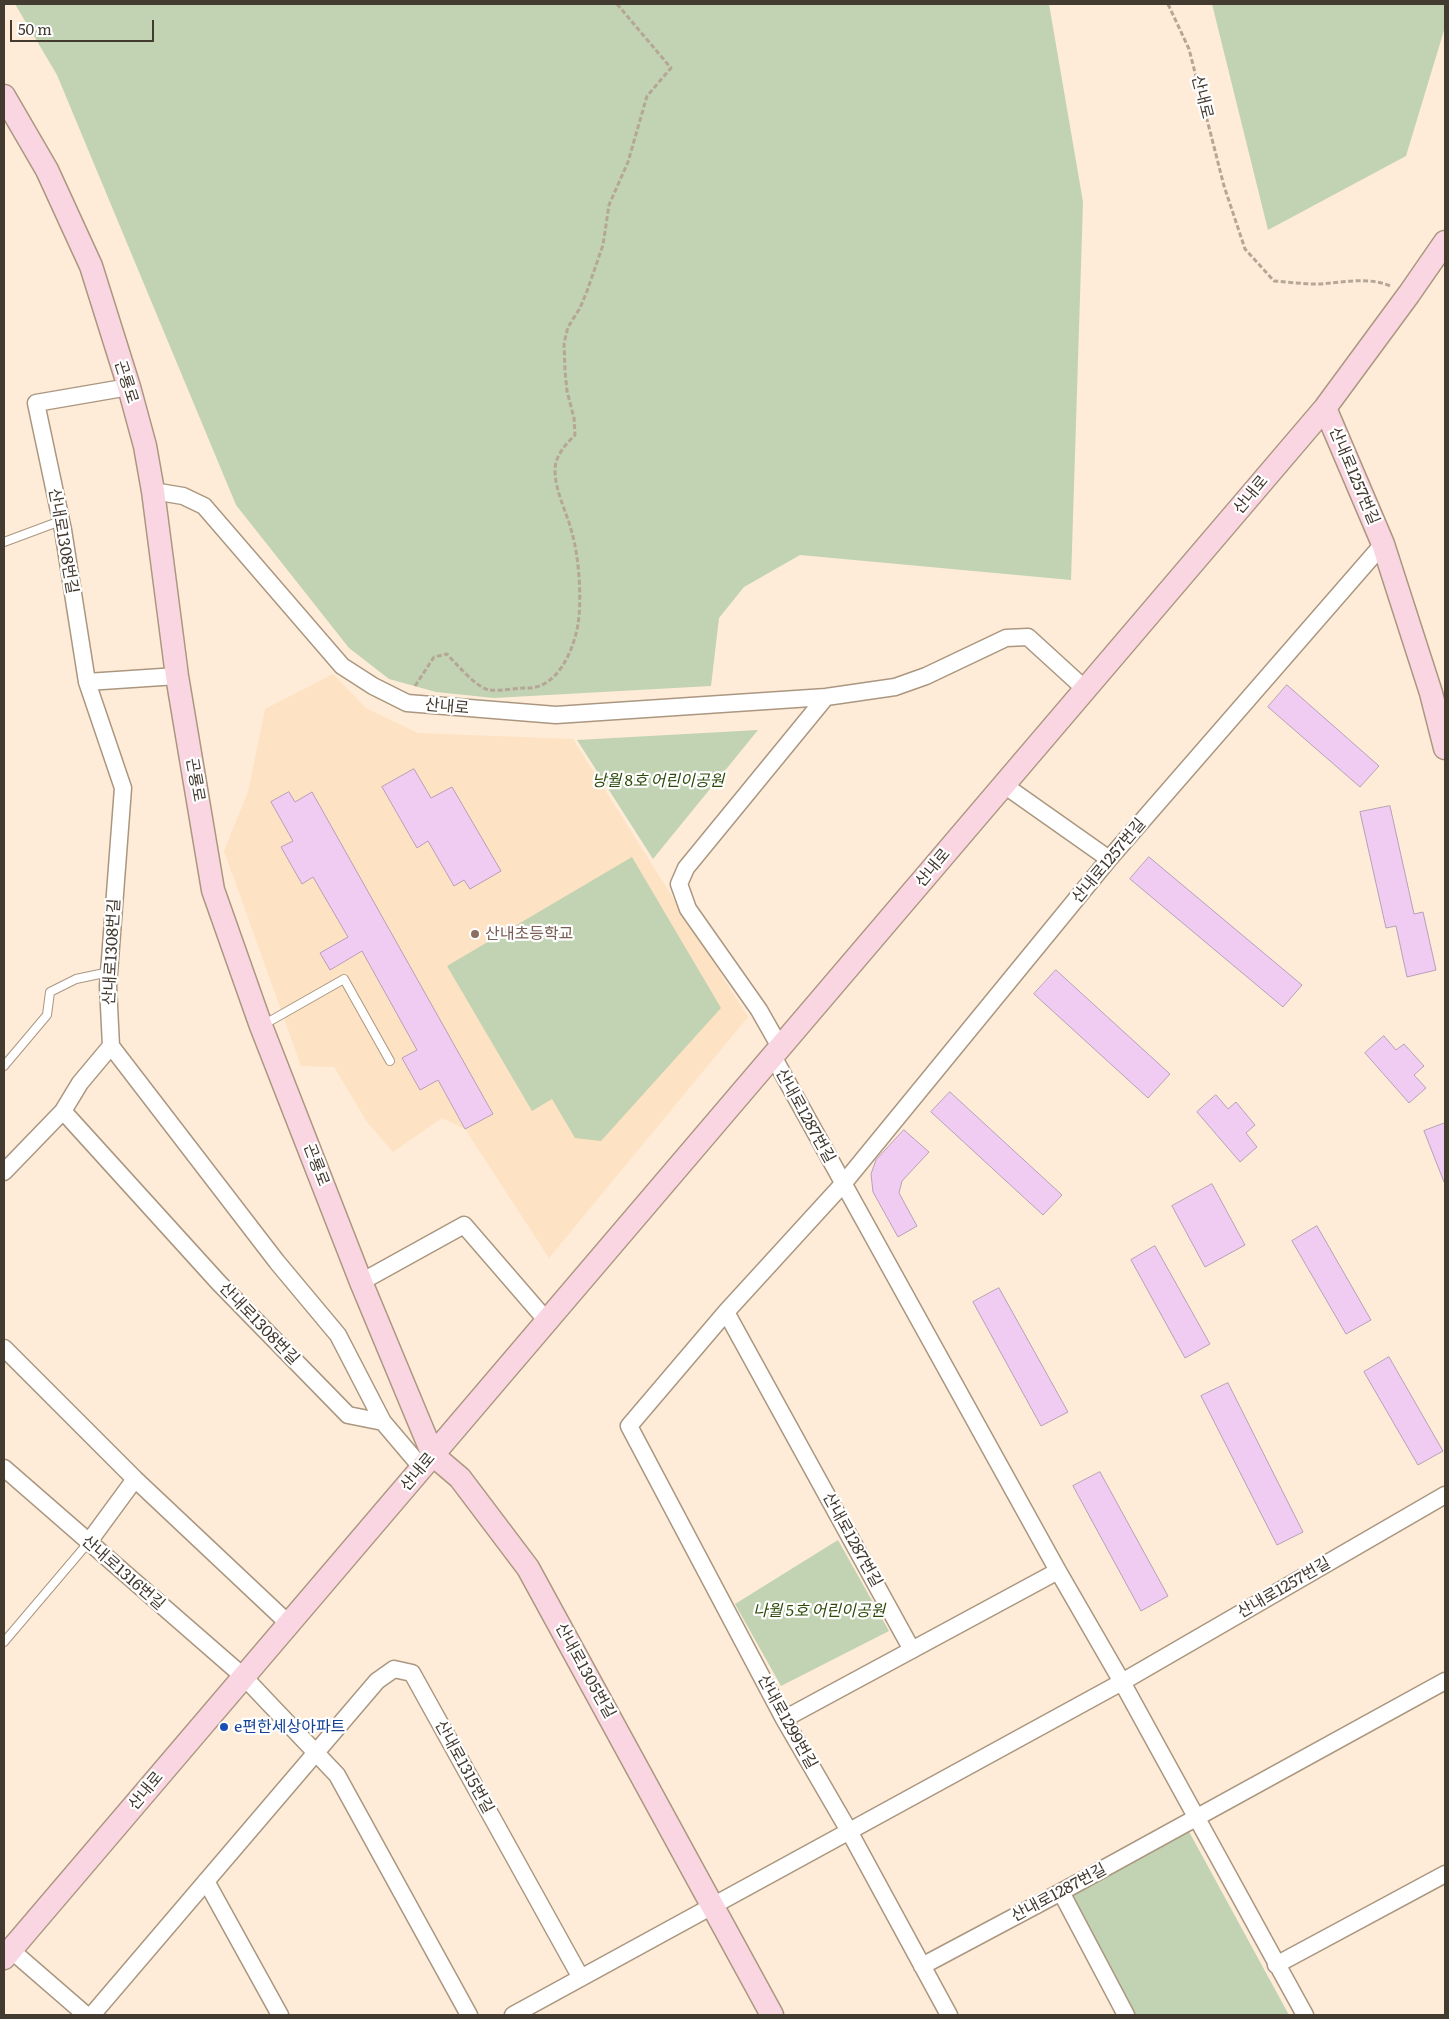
<!DOCTYPE html>
<html>
<head>
<meta charset="utf-8">
<style>
	body { margin:0 }
	#map { position:relative; width:1449px; height:2019px; overflow:hidden; background:#feecd8; font-family:Literata,serif }
	canvas { display:block }
	.frame { position:absolute; inset:0; border:5px solid #433a30; pointer-events:none }
	.scale { position:absolute; left:10px; top:20px; width:144px; height:22px; box-sizing:border-box; border:2px solid #433a30; border-top:0; padding-left:6px; font-size:15px; line-height:18px; white-space:nowrap; color:#433a30; -webkit-text-stroke:4px #fff; paint-order:stroke }
</style>
</head>
<body>
<div id="map">
<canvas width="1449" height="2019"></canvas>
<div class="frame"></div>
<div class="scale">50 m</div>
</div>
<script>
const ctx = document.querySelector('canvas').getContext('2d');
ctx.lineJoin = 'round';
function fillPath(path, color) {
  ctx.fillStyle = color;
  ctx.fill(path, 'evenodd');
}
function stroke(path, color, width, dash) {
  ctx.strokeStyle = color;
  ctx.lineWidth = width;
  ctx.lineCap = dash ? 'butt' : 'round';
  ctx.setLineDash(dash || []);
  ctx.stroke(path);
}
function label(font, color, halo, rows, align = 'center') {
  ctx.font = font + ' Literata,"Noto Sans KR",serif';
  ctx.lineWidth = 4.5;
  ctx.setLineDash([]);
  ctx.textBaseline = 'middle';
  ctx.strokeStyle = halo;
  ctx.fillStyle = color;
  for (const [text, x, y, turn = 0] of rows) {
    ctx.save();
    ctx.translate(x, y);
    ctx.rotate((+turn || 0) * Math.PI / 180);
    ctx.textAlign = isNaN(turn) ? turn : align;
    if (halo) ctx.strokeText(text, 0, 0);
    ctx.fillText(text, 0, 0);
    ctx.restore();
  }
}
fillPath(new Path2D(`
	M333 674 366 708 418 733 573 739 748 1017 549 1258 465 1129 442 1118 393 1152 367 1122 334 1067 301 1066 224 851 248 792 265 709Z`), '#fde2c3');
fillPath(new Path2D(`
	M15 4H1049L1083 202 1071 580 800 555 744 587 719 618 711 686 494 698 436 692 389 679 349 648 236 505 57 75Z
	M1212 4H1445V27L1406 156 1268 230Z
	M758 730 653 859 577 740Z
	M632 857 721 1008 601 1141 575 1138 552 1099 532 1111 447 966Z
	M838 1540 889 1631 781 1686 735 1604Z
	M1187 1828 1289 2015H1130L1066 1894Z`), '#c1d3b3');
const building = new Path2D(`
	M1287 685 1379 766 1360 787 1268 707Z
	M414 769 431 798 452 787 501 871 470 889 464 880 454 886 428 841 417 848 382 787Z
	M289 792 295 802 312 792 493 1114 465 1129 438 1080 420 1090 402 1058 417 1050 362 951 330 970 320 953 348 937 313 877 302 884 281 847 293 841 271 802Z
	M1390 806 1414 914 1423 912 1436 970 1407 977 1396 926 1386 928 1360 812Z
	M1149 857 1302 985 1283 1007 1130 879Z
	M1056 970 1170 1074 1148 1098 1034 994Z
	M1384 1036 1396 1050 1404 1044 1424 1066 1414 1075 1426 1088 1409 1103 1365 1053Z
	M950 1092 1062 1195 1043 1215 931 1112Z
	M1216 1095 1228 1109 1236 1102 1255 1125 1246 1133 1257 1147 1240 1162 1197 1112Z
	M1445 1123V1182H1444L1424 1131Z
	M904 1130 929 1152 902 1181 899 1193 917 1226 898 1237 873 1192 871 1174 876 1160Z
	M1212 1184 1245 1245 1205 1267 1172 1206Z
	M1317 1226 1371 1320 1346 1334 1292 1241Z
	M1155 1246 1210 1344 1185 1358 1131 1260Z
	M999 1288 1068 1412 1041 1426 973 1302Z
	M1389 1357 1443 1451 1418 1465 1364 1372Z
	M1228 1383 1303 1532 1277 1545 1201 1396Z
	M1100 1472 1168 1596 1141 1611 1073 1486Z`);
fillPath(building, '#f0cbf2');
stroke(building, '#b6a0b7', 1);
const lane = new Path2D(`
	M4 542 55 523 61 517
	M263 1025 344 979 390 1061
	M4 1066 47 1015 50 992 76 979 109 972
	M4 1642 88 1543`);
const street = new Path2D(`
	M129 387 36 403 63 530 87 682 123 788 108 986 111 1046 277 1262 338 1335 383 1422 422 1468
	M153 491 183 496 204 506 342 666 373 686 407 703 556 715 826 697 895 687 926 676 1006 638 1028 637 1085 689
	M87 682 177 676
	M826 697 686 868 679 884 688 909 759 1010 780 1047 774 1058 1058 1571 1122 1682 1305 2015
	M1004 785 1109 859
	M63 1111 219 1283 348 1415 383 1422
	M4 1172 63 1111 80 1083 111 1046
	M361 1282 464 1225 547 1321
	M726 1312 912 1650
	M4 1348 135 1479 289 1624
	M4 1468 244 1677 337 1775 469 2015
	M88 1543 135 1479
	M784 1719 1058 1571
	M206 1881 280 2015
	M1061 1892 1126 2015
	M11 1950 86 2015
	M1276 1965 1445 1874
	M922 1966 1061 1892 1445 1681
	M92 2015 377 1681 394 1669 412 1673 581 1978
	M513 2015 1122 1682 1445 1495
	M949 2015 849 1831 784 1719 629 1426 726 1312 843 1184 1109 859 1383 544`);
const secondary = new Path2D(`
	M4 96 47 170 91 266 129 387 145 446 153 491 177 676 213 890 261 1026 361 1282 433 1455 460 1478 528 1568 772 2015
	M1325 408 1383 544 1431 693 1445 748
	M4 1958 1325 408 1409 294 1445 242`);
stroke(lane, '#ab9780', 10);
stroke(street, '#ab9780', 19);
stroke(secondary, '#ab9780', 25);
stroke(new Path2D(`
	M1168 4 1189 49 1224 186 1245 249 1274 281C1288 282 1303 284 1317 284 1342 283 1367 276 1390 286
	M415 686 434 657 447 654C455 663 479 690 490 690 502 691 516 688 528 688 558 688 574 649 578 624 582 599 579 557 572 533 567 512 555 492 555 470 555 456 565 445 575 435L574 418 567 391 565 371 564 343 568 327 580 308 587 291 603 245 609 205 628 162 647 96 671 68 617 4`), '#b5a696', 3, [5, 2.5]);
stroke(lane, '#fff', 8);
stroke(street, '#fff', 16);
stroke(secondary, '#fad6e2', 22);
for (const [x, y, r, color] of [
	[475,934,5,"#8d6e63"],
	[224,1727,5,"#1a4fb4"]
]) {
  const dot = new Path2D();
  dot.arc(x, y, r, 0, 2 * Math.PI);
  ctx.fillStyle = color;
  ctx.fill(dot);
  stroke(dot, '#fff', 2);
}
label('16px', '#433a30', '#fff', [
	["산내로",1202,97,76],
	["곤룡로",126,382,72],
	["산내로1257번길",1354,476,67],
	["산내로",1251,495,-50],
	["산내로1308번길",63,541,80],
	["산내로",447,707,5],
	["곤룡로",195,780,80],
	["산내로1257번길",1109,861,-50],
	["산내로",933,868,-50],
	["산내로1308번길",112,952,-87],
	["산내로1287번길",805,1116,61],
	["곤룡로",316,1165,69],
	["산내로1308번길",259,1324,46],
	["산내로",418,1472,-50],
	["산내로1287번길",852,1540,61],
	["산내로1316번길",123,1573,41],
	["산내로1257번길",1284,1588,-30],
	["산내로1305번길",585,1671,61],
	["산내로1299번길",787,1722,61],
	["산내로1315번길",464,1767,61],
	["산내로",146,1791,-50],
	["산내로1287번길",1059,1893,-28]
]);
label('italic 16px', '#2d4a09', '#fff', [
	["낭월 8호 어린이공원",658,781],
	["나월 5호 어린이공원",819,1611]
]);
label('16px', '#785e54', '#fff', [
	["산내초등학교",485,934]
], 'left');
label('16px', '#164399', '#fff', [
	["e편한세상아파트",234,1727]
], 'left');
</script>
</body>
</html>
